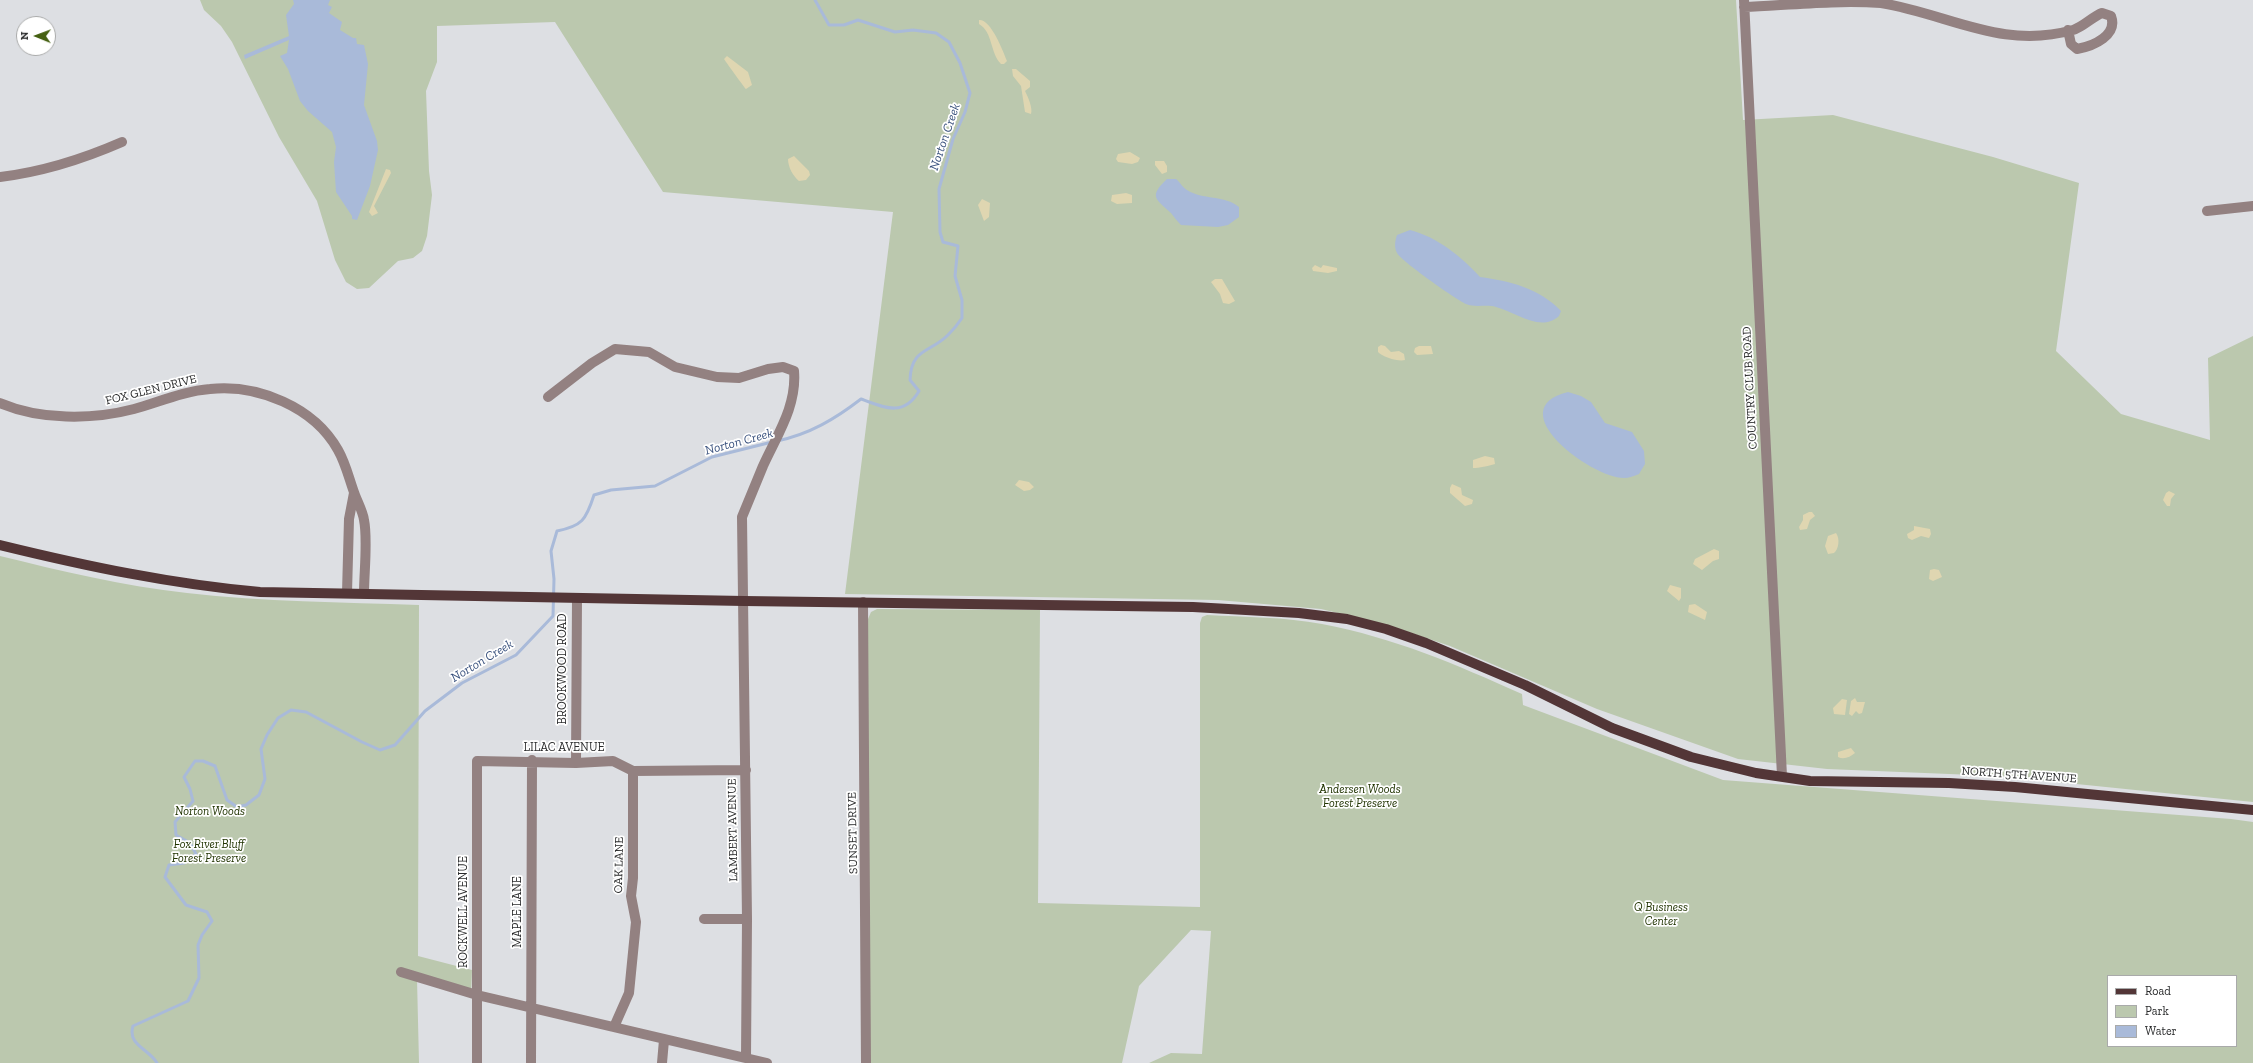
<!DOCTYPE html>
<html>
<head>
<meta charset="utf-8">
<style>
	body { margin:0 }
	#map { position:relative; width:2253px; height:1063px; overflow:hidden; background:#dddfe3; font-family:"Zilla Slab",serif }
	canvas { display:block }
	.legend { position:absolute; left:2107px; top:975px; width:130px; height:72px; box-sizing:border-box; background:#fff; border:1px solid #a9aaaa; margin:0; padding:5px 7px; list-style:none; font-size:12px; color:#292a2b }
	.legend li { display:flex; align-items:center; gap:8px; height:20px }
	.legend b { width:20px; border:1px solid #a9aaaa }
	.north { position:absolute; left:16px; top:16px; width:40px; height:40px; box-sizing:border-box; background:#fff; border:1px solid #a9aaaa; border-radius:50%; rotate:271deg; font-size:11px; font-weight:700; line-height:16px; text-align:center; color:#292a2b }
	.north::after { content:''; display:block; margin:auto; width:14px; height:18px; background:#456011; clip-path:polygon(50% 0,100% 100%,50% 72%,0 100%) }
</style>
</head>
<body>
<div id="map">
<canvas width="2253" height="1063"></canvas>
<ul class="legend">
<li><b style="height:5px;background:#533637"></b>Road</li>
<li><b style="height:11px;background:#bbc8ae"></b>Park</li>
<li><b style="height:11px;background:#a9bad9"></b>Water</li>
</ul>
<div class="north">N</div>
</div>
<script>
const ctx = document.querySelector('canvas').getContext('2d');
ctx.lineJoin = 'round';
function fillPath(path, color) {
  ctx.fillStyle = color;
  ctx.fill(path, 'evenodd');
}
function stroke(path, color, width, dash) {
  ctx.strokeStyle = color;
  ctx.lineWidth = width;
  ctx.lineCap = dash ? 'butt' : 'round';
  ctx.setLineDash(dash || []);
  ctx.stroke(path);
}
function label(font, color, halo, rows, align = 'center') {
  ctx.font = font + ' "Zilla Slab",serif';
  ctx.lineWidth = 3.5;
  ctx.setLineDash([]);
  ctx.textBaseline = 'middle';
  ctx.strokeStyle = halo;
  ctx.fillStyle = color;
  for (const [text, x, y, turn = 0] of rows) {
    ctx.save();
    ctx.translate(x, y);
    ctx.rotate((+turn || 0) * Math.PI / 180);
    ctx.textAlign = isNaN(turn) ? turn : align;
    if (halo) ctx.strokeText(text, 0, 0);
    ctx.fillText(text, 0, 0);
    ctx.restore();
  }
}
fillPath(new Path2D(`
	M200 0H1736L1743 120 1833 115 1993 157 2079 183 2056 351 2121 414 2210 440 2208 358 2253 336V802L1998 776 1827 769 1738 759 1597 709 1450 646 1384 624 1321 609 1218 600 845 594 893 212 663 192 555 22 437 26V62L426 91 429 171 432 195 427 236 422 251 413 258 398 261 369 288 357 289 346 282 335 260 317 201 279 137 232 42 221 26 204 10Z
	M0 556C61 571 124 586 187 593 264 602 342 602 419 605L418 956 472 970 471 996 417 979 419 1063H0Z
	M877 609 1040 610 1038 903 1200 907V623L1202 617 1207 615C1245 617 1285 617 1322 624 1395 638 1455 664 1522 694L1523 705 1723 780 2231 819 2253 822V1063H1149L1171 1053 1202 1054 1211 931 1191 930 1139 986 1122 1063H868V619L871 612ZM2108 976H2236V1046H2108Z`), '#bbc8ae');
fillPath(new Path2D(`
	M979 20C991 19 1003 51 1007 61L1004 64H1001C990 53 993 32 979 24Z
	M727 56 748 72 752 85 746 89C744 87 728 65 724 59Z
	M1012 69H1016L1030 81V87L1025 91C1028 97 1033 108 1031 114L1025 112 1021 86 1013 76Z
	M1130 152 1140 158 1138 162 1132 164 1118 162 1116 159 1118 154Z
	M794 156 809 171 810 175 806 180 799 181C793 176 788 167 788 159Z
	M1155 161H1164L1167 166V172L1162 174 1155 165Z
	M386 169 390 170 391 173 374 206 378 213 372 216 369 212Z
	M1126 193 1132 195V203L1117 204 1111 201 1112 195Z
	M982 199 990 203 989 217 984 221 978 205Z
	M1315 265 1321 268 1323 265 1337 268V271L1328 273 1313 271 1312 268Z
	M1215 279H1222L1235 301 1229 304 1223 303 1220 294 1211 282Z
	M1381 345 1385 346 1391 352 1399 351 1404 354 1405 360C1399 362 1382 357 1378 352V347Z
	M1419 346H1431L1433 354 1417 355 1414 352 1415 348Z
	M1485 456 1494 458 1495 464C1488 466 1479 468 1473 468V460Z
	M1019 480 1029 482 1034 487 1030 490 1024 491 1015 485Z
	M1452 484 1461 488 1462 495 1473 500 1472 504 1465 506 1450 493V488Z
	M2169 491 2175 494 2171 499 2170 506H2167L2163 500 2166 493Z
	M1809 512H1812L1815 516 1810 520 1807 529 1800 530 1799 527 1803 520V515Z
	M1914 526 1930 529 1931 534 1929 538 1921 536 1912 540 1908 538 1907 534 1914 530Z
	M1836 533C1840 538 1839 549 1834 553L1828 554 1825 546 1828 536Z
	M1714 549 1719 551V559L1713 561 1702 570 1693 564 1695 559Z
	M1934 569 1939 570 1942 577 1933 581 1929 579 1930 570Z
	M1670 585 1681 588V598L1679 601 1667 591Z
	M1695 604 1707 612 1705 620 1688 612 1689 605Z
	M1855 698 1857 702H1865L1862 713 1859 714 1856 711 1852 716 1849 714 1851 701Z
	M1842 699 1847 700 1845 715 1834 714 1833 708Z
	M1851 748 1855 753C1850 757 1844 760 1838 757V752Z`), '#dfd6b1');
fillPath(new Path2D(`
	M293 0H330L328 5 332 7 329 13 342 22 340 30 353 38H356L357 44 364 45 368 64 364 105 377 141 378 150 370 186 357 220 352 219V216L336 192 334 162 336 147 332 132 308 111 300 101 288 69 280 56 287 53 289 40 245 59 244 55 289 36 286 15 294 4Z
	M1167 179H1176C1180 182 1183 188 1187 190 1202 200 1225 195 1239 207V217L1228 225 1218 227 1181 225C1177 221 1174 217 1171 213 1156 199 1148 197 1167 179Z
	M1410 230C1437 237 1461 256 1480 277 1510 281 1539 288 1561 311L1559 316C1540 333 1516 312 1496 307 1487 304 1475 308 1466 304 1457 300 1401 261 1397 253 1394 247 1395 241 1397 235Z
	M1568 392 1581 396 1591 402 1605 423 1632 432 1644 451 1645 464 1639 474C1634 476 1629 478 1624 478 1591 478 1499 409 1568 392Z`), '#a9bad9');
stroke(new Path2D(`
	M777 441C810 434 835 419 861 399 885 408 904 417 919 391L910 380C911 348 930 353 948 335 953 330 958 324 962 318V300L955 276 958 246 943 242 940 232 939 189 953 139 965 112 970 93 960 63 949 42 936 33 913 30 895 32 858 20 844 25H829L815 0
	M157 1063C149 1049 127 1045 133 1026L188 1001 199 978 198 945 202 935 212 921 207 912 186 905 165 877 169 865 184 863 196 854 190 843 176 835 175 822 193 801 190 789 184 777 195 761H203L215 766 227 800 237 807 246 805 259 795 265 779 261 749 267 735 278 718 291 710 306 712 362 742 380 750 395 745 425 711 462 683 516 655 553 616 554 579 551 551 557 531C582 526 586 520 594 495L611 490 655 486 712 457 772 442`), '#a9bad9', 3);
stroke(new Path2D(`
	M1744 0 1782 776
	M1744 7C1789 5 1836 0 1881 3 1949 14 2001 50 2073 30 2083 27 2092 17 2102 13L2111 16C2118 35 2094 46 2077 49L2071 44 2068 30
	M0 177C42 172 83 159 122 142
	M2207 211 2253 206
	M548 397 592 363 615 349 649 352 675 367 717 377 739 378 768 369 783 367 794 371C797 406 777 435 763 466 756 483 749 500 742 517L747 919 746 1058
	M0 403C40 420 92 420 134 409 159 402 184 391 210 389 258 384 314 407 338 450 346 464 349 479 355 495 358 503 363 512 364 520 368 539 364 573 364 593
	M347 593 349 519 354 493
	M863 602 866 1063
	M576 763 577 599
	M704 919H747
	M401 972 477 995 767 1063
	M614 1027 629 993 636 922 631 896 633 878V771
	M477 1063V761L576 763 613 761 633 771 746 770
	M531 1063 532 760
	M662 1063 664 1040`), '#938181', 10);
stroke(new Path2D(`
	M0 545C86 566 171 584 260 592L744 601 1193 607 1299 613 1347 619 1386 629 1426 643 1525 685 1612 728 1691 757 1756 773 1810 781 1949 783 2015 787 2253 810`), '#533637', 10);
label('12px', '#292a2b', '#fff', [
	["COUNTRY CLUB ROAD",1750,388,-93],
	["FOX GLEN DRIVE",151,390,-14],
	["BROOKWOOD ROAD",563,669,-90],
	["LILAC AVENUE",564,748],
	["NORTH 5TH AVENUE",2019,775,4],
	["LAMBERT AVENUE",733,830,-91],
	["SUNSET DRIVE",853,833,-91],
	["OAK LANE",619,865,-89],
	["ROCKWELL AVENUE",464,912,-90],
	["MAPLE LANE",518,912,-90]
]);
label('italic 12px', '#203300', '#fff', [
	["Andersen Woods",1360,790],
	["Forest Preserve",1360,804],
	["Norton Woods",210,812],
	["Fox River Bluff",209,845],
	["Forest Preserve",209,859],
	["Q Business",1661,908],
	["Center",1661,922]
]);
label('italic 13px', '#3a527e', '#fff', [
	["Norton Creek",945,137,-71],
	["Norton Creek",739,442,-15],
	["Norton Creek",482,661,-31]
]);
</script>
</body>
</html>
